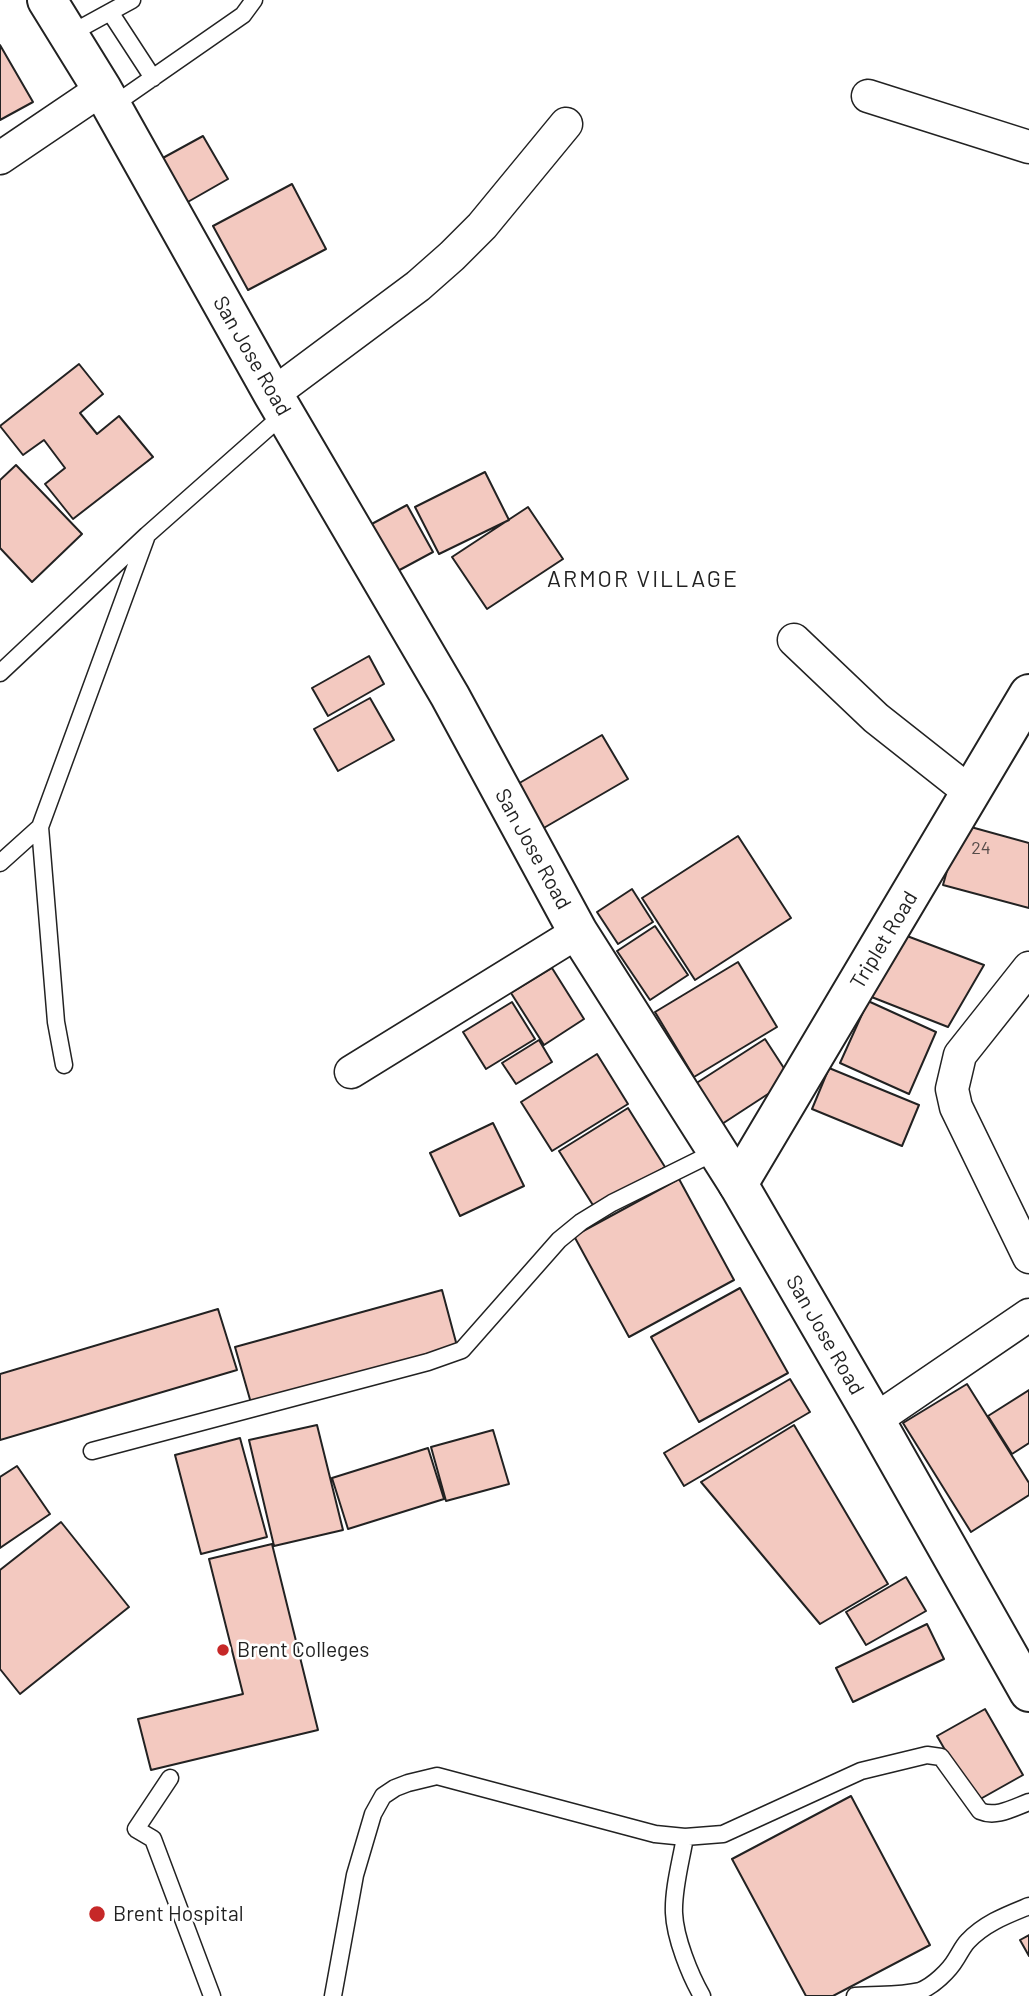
<!DOCTYPE html>
<html>
<head>
<meta charset="utf-8">
<style>
	body { margin:0 }
	canvas { display:block; background:#fff }
</style>
</head>
<body>
<canvas width="1029" height="1996"></canvas>
<script>
const ctx = document.querySelector('canvas').getContext('2d');
ctx.lineJoin = 'round';
function fillPath(path, color) {
  ctx.fillStyle = color;
  ctx.fill(path, 'evenodd');
}
function stroke(path, color, width, dash) {
  ctx.strokeStyle = color;
  ctx.lineWidth = width;
  ctx.lineCap = dash ? 'butt' : 'round';
  ctx.setLineDash(dash || []);
  ctx.stroke(path);
}
function label(font, color, halo, rows, align = 'center') {
  ctx.font = font + ' Barlow,sans-serif';
  ctx.lineWidth = 5;
  ctx.setLineDash([]);
  ctx.textBaseline = 'middle';
  ctx.strokeStyle = halo;
  ctx.fillStyle = color;
  for (const [text, x, y, turn = 0] of rows) {
    ctx.save();
    ctx.translate(x, y);
    ctx.rotate((+turn || 0) * Math.PI / 180);
    ctx.textAlign = isNaN(turn) ? turn : align;
    if (halo) ctx.strokeText(text, 0, 0);
    ctx.fillText(text, 0, 0);
    ctx.restore();
  }
}
const building = new Path2D(`
	M0 45 33 102 0 120Z
	M203 136 228 179 186 203 161 159Z
	M292 184 326 249 248 290 213 226Z
	M79 364 103 394 80 413 97 434 119 416 153 457 73 519 45 484 65 468 44 440 23 455 0 426Z
	M16 465 82 534 32 582 0 548V480Z
	M485 472 509 520 439 554 415 507Z
	M407 505 433 552 394 573 368 526Z
	M528 507 563 559 487 609 452 557Z
	M369 656 384 684 328 716 312 688Z
	M370 698 394 740 338 771 314 729Z
	M602 735 628 779 542 829 516 785Z
	M960 824 1029 843V908L943 885Z
	M738 836 791 918 695 980 642 898Z
	M632 889 653 922 618 944 597 912Z
	M655 926 688 975 650 1000 617 951Z
	M907 936 984 965 948 1027 869 996Z
	M738 962 777 1027 694 1077 655 1012Z
	M552 968 584 1019 544 1045 511 993Z
	M868 1001 936 1032 909 1094 840 1063Z
	M512 1002 535 1039 486 1069 463 1032Z
	M765 1039 791 1079 722 1124 695 1084Z
	M539 1040 552 1062 516 1084 502 1063Z
	M597 1054 628 1104 552 1151 521 1102Z
	M829 1068 919 1105 902 1146 812 1109Z
	M628 1108 665 1167 596 1210 559 1151Z
	M493 1123 524 1186 460 1216 430 1153Z
	M679 1179 734 1280 629 1337 574 1236Z
	M740 1288 788 1373 699 1422 651 1337Z
	M442 1290 457 1346 251 1403 235 1347Z
	M218 1309 237 1370 0 1440V1374Z
	M790 1379 810 1412 684 1486 664 1453Z
	M967 1384 1029 1483V1495L971 1532 903 1423Z
	M1029 1390V1443L1012 1454 988 1416Z
	M317 1425 343 1530 274 1546 249 1440Z
	M794 1425 888 1584 820 1624 701 1482Z
	M493 1430 509 1484 446 1501 431 1447Z
	M240 1438 267 1537 201 1554 175 1455Z
	M428 1448 444 1499 348 1529 332 1478Z
	M17 1466 50 1514 0 1548V1477Z
	M61 1522 129 1607 20 1694 0 1669V1570Z
	M272 1544 318 1730 151 1770 138 1719 243 1694 209 1559Z
	M906 1577 926 1611 866 1645 846 1612Z
	M927 1624 944 1659 853 1702 836 1668Z
	M985 1709 1023 1775 975 1802 937 1736Z
	M851 1796 930 1945 833 1996H806L732 1859Z
	M1029 1935V1956L1020 1940Z`);
fillPath(building, '#f3c9c0');
stroke(building, '#222', 2);
const lane = new Path2D(`
	M110 12 153 78
	M68 35 132 0
	M112 106 243 15 254 0
	M0 673 147 535 285 413
	M40 827 56 1022 64 1065
	M0 863 40 827 146 538
	M92 1451 428 1362 462 1350 559 1240 581 1222 612 1203 715 1152
	M170 1778 136 1829 153 1839 212 1996
	M685 1837C681 1861 673 1889 674 1913 675 1938 690 1975 702 1996
	M333 1996 355 1875 373 1814 383 1796 395 1788 408 1783 437 1776 655 1834 685 1837 723 1834 861 1771 927 1755 941 1757 980 1811C996 1818 1013 1808 1029 1802
	M855 1996C877 1994 899 1996 920 1991 933 1986 949 1971 956 1959 960 1953 963 1946 968 1941 985 1923 1007 1915 1029 1906`);
const street = new Path2D(`
	M868 96 1029 147
	M0 158 102 89
	M273 394 418 286 452 256 482 226 566 124
	M794 640 876 718 971 793
	M1029 968 960 1055 952 1089 956 1107 1029 1257
	M351 1072 578 932
	M875 1420 1029 1315`);
const secondary = new Path2D(`
	M738 1184 1029 694`);
const primary = new Path2D(`
	M47 0 102 89 273 394 450 696 578 932 738 1184 875 1420 1029 1692`);
stroke(lane, '#222', 19);
stroke(street, '#222', 35);
stroke(secondary, '#222', 42);
stroke(primary, '#222', 42);
stroke(lane, '#fff', 16);
stroke(street, '#fff', 32);
stroke(secondary, '#fff', 38);
stroke(primary, '#fff', 38);
for (const [x, y, r, color] of [
	[223,1650,7,"#c62828"],
	[97,1914,9,"#c62828"]
]) {
  const dot = new Path2D();
  dot.arc(x, y, r, 0, 2 * Math.PI);
  ctx.fillStyle = color;
  ctx.fill(dot);
  stroke(dot, '#fff', 2.5);
}
label('18px', '#564c4a', null, [
	["24",981,848]
]);
label('21px', '#222', '#fff', [
	["San Jose Road",252,356,60],
	["San Jose Road",533,849,61],
	["Triplet Road",884,940,-59],
	["San Jose Road",825,1335,60]
]);
label('21px', '#222', '#fff', [
	["Brent Colleges",237,1650],
	["Brent Hospital",113,1914]
], 'left');
ctx.letterSpacing = '2px';
label('23px', '#222', '#fff', [
	["ARMOR VILLAGE",643,579]
]);
ctx.letterSpacing = '0px';
</script>
</body>
</html>
